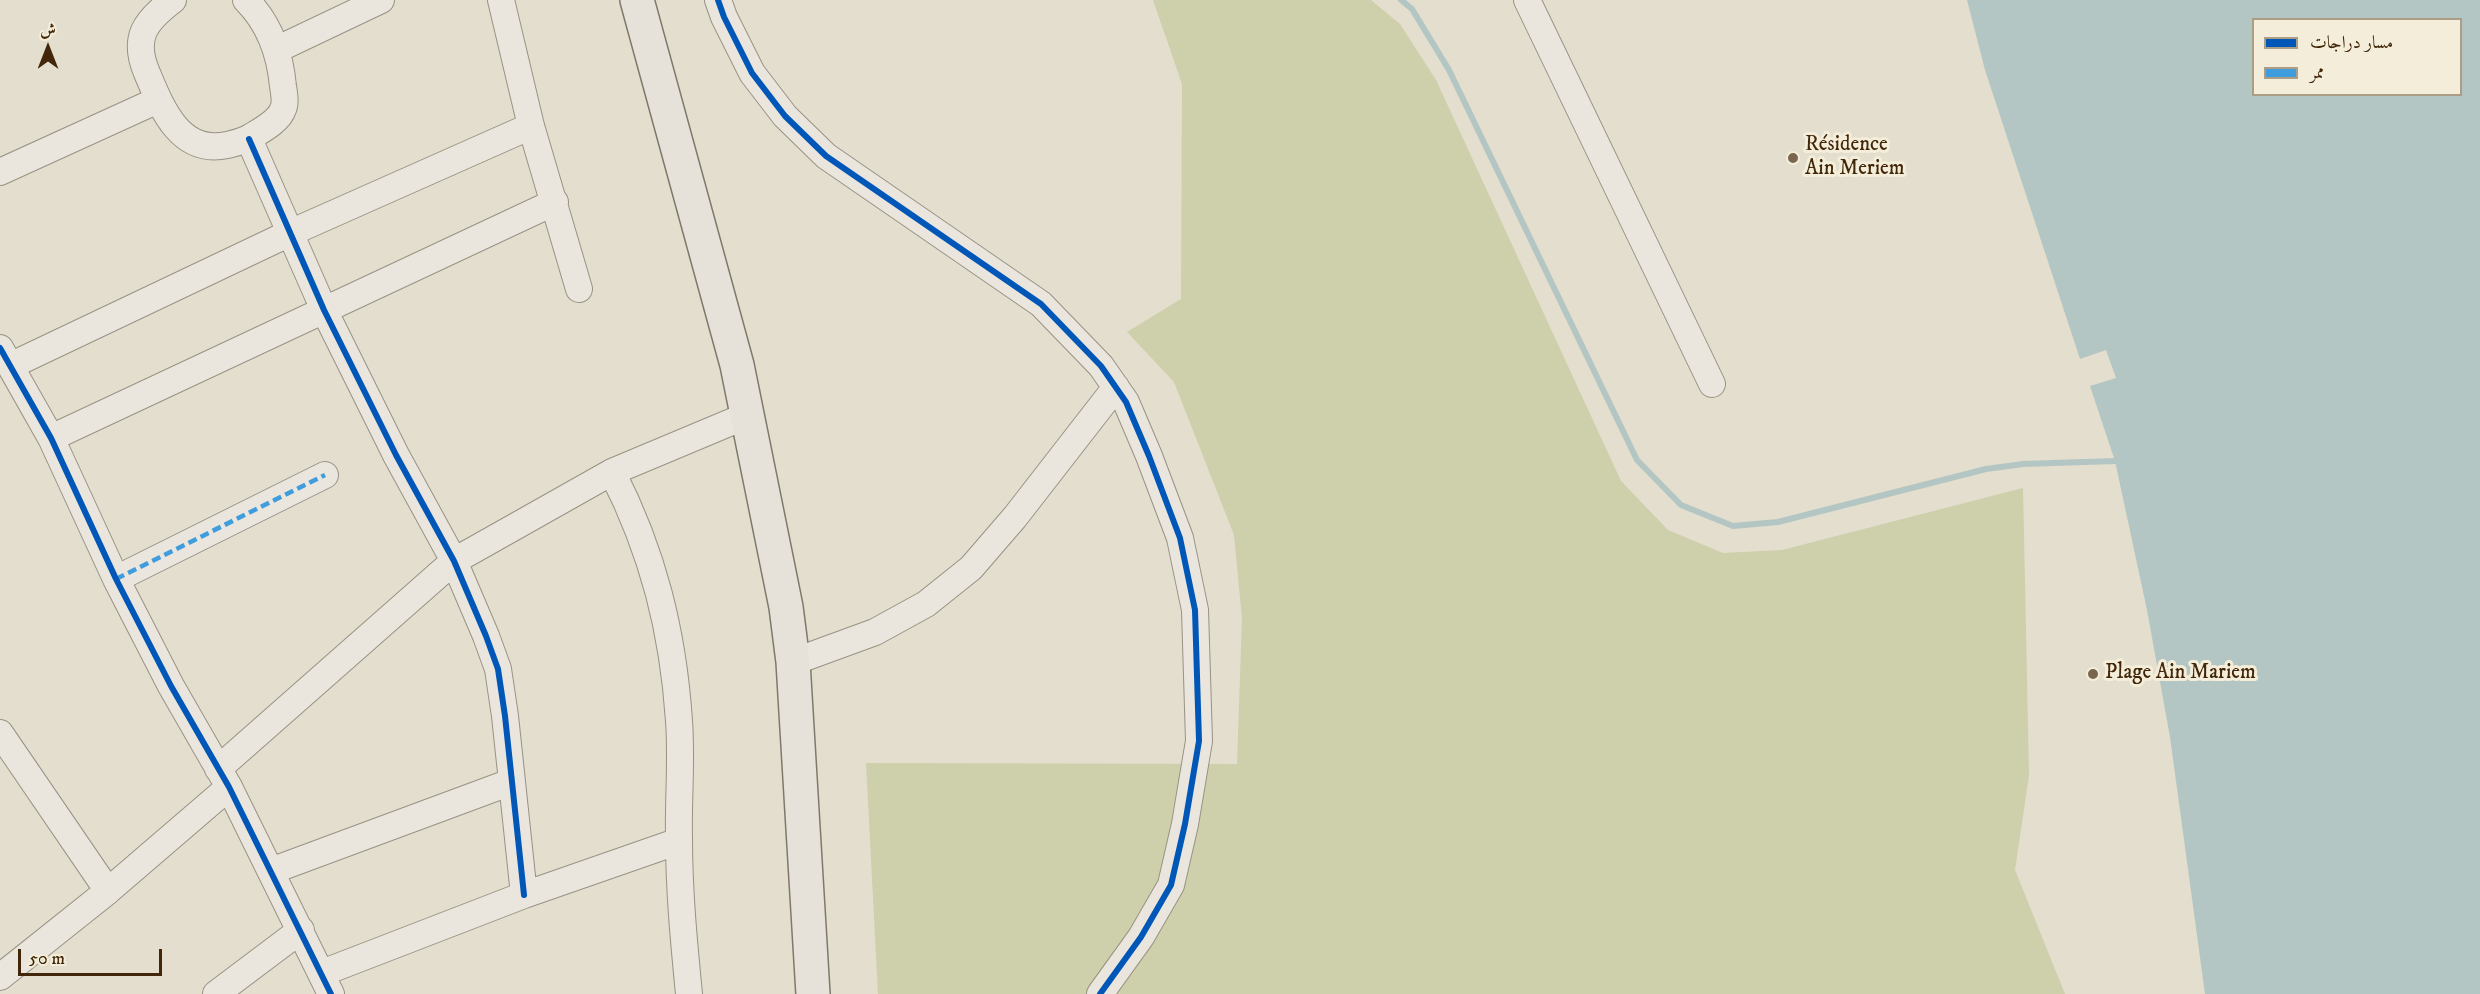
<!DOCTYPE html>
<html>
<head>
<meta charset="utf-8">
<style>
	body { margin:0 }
	#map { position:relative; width:2480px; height:994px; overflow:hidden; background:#e3decd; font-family:"IM FELL DW Pica",Amiri,serif }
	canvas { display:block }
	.legend { position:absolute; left:2252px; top:18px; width:210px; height:78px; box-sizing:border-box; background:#f3edd9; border:2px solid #ac9d86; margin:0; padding:8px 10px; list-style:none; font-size:18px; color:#412609 }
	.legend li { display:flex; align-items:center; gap:12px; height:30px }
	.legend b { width:30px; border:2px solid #ac9d86 }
	.north { position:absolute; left:18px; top:18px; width:60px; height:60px; -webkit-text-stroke:4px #f3edd9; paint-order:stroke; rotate:0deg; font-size:16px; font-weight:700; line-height:24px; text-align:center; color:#412609 }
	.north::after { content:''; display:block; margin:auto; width:21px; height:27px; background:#412609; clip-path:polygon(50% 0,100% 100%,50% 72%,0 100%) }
	.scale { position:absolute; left:18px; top:949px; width:144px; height:27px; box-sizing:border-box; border:3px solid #412609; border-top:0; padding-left:8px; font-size:18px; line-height:21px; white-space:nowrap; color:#412609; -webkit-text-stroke:4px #f3edd9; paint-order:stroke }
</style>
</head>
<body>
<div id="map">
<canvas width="2480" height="994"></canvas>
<ul class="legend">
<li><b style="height:8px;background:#0057b8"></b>مسار دراجات</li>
<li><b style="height:8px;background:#3f9cdd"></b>ممر</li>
</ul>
<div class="north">ش</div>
<div class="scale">50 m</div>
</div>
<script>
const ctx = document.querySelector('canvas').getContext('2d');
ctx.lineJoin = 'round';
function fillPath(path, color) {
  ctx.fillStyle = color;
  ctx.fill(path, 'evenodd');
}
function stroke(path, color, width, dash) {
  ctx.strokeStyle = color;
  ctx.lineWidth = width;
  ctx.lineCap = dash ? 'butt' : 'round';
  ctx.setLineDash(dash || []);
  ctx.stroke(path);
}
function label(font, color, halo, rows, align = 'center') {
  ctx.font = font + ' "IM FELL DW Pica",serif';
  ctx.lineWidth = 6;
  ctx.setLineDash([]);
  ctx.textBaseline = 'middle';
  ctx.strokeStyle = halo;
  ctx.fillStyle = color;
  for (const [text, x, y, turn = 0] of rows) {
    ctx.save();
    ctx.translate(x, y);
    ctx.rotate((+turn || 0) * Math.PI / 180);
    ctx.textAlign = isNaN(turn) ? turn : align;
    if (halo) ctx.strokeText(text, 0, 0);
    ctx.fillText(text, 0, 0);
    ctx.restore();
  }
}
fillPath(new Path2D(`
	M1153 0H1371L1400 24 1436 80 1621 481 1668 530 1723 553 1782 550 2023 488 2029 775 2015 870 2065 994H878L866 763 1237 764 1242 619 1234 535 1174 382 1127 332 1181 299 1182 84Z`), '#cecfab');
fillPath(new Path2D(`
	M1967 0H2480V994H2205L2170 737 2147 610 2115 461 2090 386 2116 378 2106 350 2080 359 1985 70ZM2254 20H2460V94H2254Z`), '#b3c6c3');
stroke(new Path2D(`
	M1401 0 1412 9 1449 70 1637 460 1681 505 1733 526 1778 522 1986 469 2023 464 2115 461`), '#b3c6c3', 6);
const minor = new Path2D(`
	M173 0C145 21 132 38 147 73 162 109 180 155 227 145 235 143 245 141 252 136 262 130 279 121 283 109 286 103 284 93 283 86 280 54 270 24 246 0
	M501 0 531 126 579 289
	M718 0 724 17 752 73 785 116 826 156 1041 304 1101 366 1126 402 1149 456 1180 538 1195 610 1199 741 1185 824 1171 885 1141 937 1100 994
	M1527 0 1712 384
	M278 49 381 0
	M249 139 324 310 396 455 454 561 486 636 498 669 505 716 524 895
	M0 172 158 100
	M0 348 51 438 116 579 171 686 229 787 331 994
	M10 366 290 233 531 126
	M51 438 555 202
	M612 472C653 552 673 631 679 721 682 760 678 800 679 839 679 891 684 943 689 994
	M116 579 325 475
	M793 662 875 632 926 604 971 568 1015 517 1116 387
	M0 733 108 891
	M218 769 454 561 612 472 748 415
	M271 871 511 782
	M322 973 524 895 679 841
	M0 977 108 891 229 787
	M216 994 301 930`);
const major = new Path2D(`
	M637 0 737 365 786 607 793 662 813 994`);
stroke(minor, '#989284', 28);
stroke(major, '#80786b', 36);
stroke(minor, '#eae6de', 26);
stroke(major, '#e6e2d9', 33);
stroke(new Path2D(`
	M116 579 325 475`), '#3f9cdd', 4.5, [9, 4.5]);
stroke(new Path2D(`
	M718 0 724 17 752 73 785 116 826 156 1041 304 1101 366 1126 402 1149 456 1180 538 1195 610 1199 741 1185 824 1171 885 1141 937 1100 994
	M249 139 324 310 396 455 454 561 486 636 498 669 505 716 524 895
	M0 348 51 438 116 579 171 686 229 787 331 994`), '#0057b8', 6);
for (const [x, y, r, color] of [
	[1793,158,6,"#7a664e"],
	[2093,674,6,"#7a664e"]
]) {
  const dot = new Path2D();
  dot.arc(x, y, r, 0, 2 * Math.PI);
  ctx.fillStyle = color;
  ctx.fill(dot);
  stroke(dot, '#f3edd9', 2);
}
label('21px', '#412609', '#f3edd9', [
	["Résidence",1805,146],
	["Ain Meriem",1805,170],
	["Plage Ain Mariem",2105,674]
], 'left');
</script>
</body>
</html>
